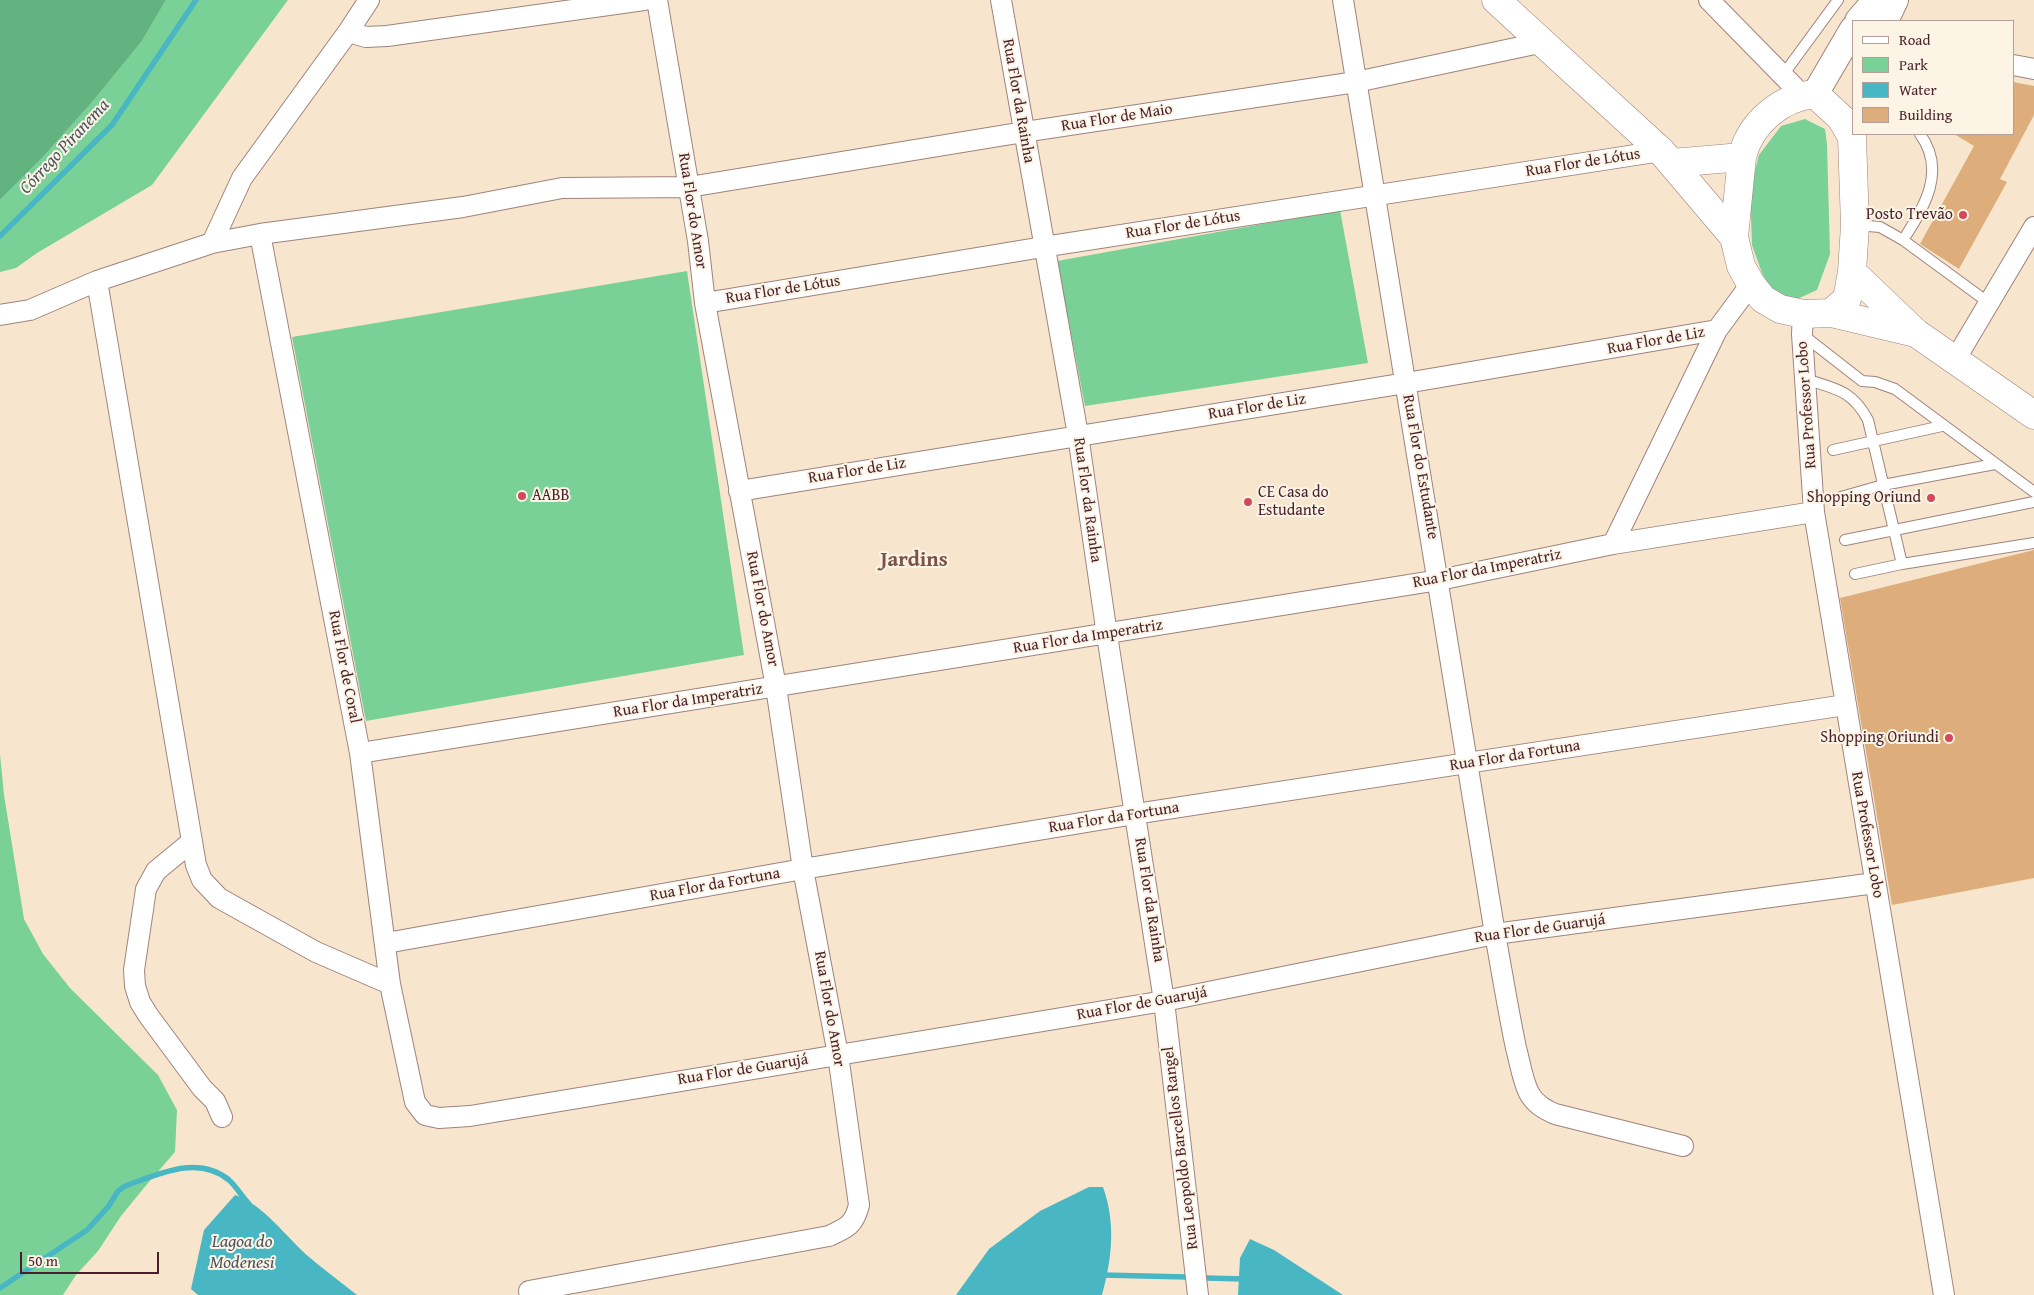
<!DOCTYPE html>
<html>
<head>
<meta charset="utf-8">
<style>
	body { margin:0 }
	#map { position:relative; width:2034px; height:1295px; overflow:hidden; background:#f7e6cd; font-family:"Gentium Book Plus",serif }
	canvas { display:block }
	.legend { position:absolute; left:1852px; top:20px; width:162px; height:115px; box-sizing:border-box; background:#fcf5e5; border:1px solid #b59f9b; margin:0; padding:6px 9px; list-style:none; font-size:15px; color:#4a1f2b }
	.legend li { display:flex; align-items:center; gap:10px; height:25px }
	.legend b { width:25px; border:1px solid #b59f9b }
	.scale { position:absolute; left:20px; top:1252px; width:139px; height:22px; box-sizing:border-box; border:2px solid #4a1f2b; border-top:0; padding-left:6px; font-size:15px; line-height:18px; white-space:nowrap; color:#4a1f2b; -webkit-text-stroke:4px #fcf5e5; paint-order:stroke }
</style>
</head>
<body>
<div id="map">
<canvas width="2034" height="1295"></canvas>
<ul class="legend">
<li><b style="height:6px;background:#fff"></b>Road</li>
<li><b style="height:14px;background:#79d197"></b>Park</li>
<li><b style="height:14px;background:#49b7c3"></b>Water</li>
<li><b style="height:14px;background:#ddad7b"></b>Building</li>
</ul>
<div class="scale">50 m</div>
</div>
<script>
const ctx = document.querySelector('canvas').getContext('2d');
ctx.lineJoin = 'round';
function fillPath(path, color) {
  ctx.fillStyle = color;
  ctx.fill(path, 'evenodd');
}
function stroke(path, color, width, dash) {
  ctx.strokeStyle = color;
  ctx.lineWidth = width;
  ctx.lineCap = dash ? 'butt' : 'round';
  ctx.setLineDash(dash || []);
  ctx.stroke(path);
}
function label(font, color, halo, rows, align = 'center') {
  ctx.font = font + ' "Gentium Book Plus",serif';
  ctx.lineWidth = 4;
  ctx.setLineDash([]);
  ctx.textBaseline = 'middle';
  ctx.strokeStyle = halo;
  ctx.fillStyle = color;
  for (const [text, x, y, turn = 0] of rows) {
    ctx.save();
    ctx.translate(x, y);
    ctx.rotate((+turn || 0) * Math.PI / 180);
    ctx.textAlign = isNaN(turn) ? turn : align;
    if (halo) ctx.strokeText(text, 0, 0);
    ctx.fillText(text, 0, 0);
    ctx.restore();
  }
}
fillPath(new Path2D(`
	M166 0H288L152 185 37 253 16 268 0 272V200L44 156 94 100 142 41Z
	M1805 119 1825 129 1827 144 1830 254 1817 290 1795 300 1770 288 1762 273 1752 245 1750 190 1759 155 1781 126Z
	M1340 210 1368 363 1085 406 1057 261Z
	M687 271 744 655 366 721 292 337Z
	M0 754 4 795 24 919 43 954 70 988 158 1075 177 1110 175 1152 148 1183 121 1216 98 1251 76 1275 63 1295H0Z`), '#79d197');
fillPath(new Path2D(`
	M0 0H166L142 41 94 100 44 156 0 200Z`), '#62b380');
fillPath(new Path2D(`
	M1089 1187H1103C1116 1223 1112 1259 1102 1295H956L989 1249 1040 1211Z
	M235 1195C263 1204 287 1238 309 1257 324 1270 341 1282 357 1295H198L191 1289 204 1230Z
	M1250 1239 1274 1250 1343 1295H1238L1240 1258Z`), '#49b7c3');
stroke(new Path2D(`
	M0 236 112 125 196 0
	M1102 1275 1187 1277
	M1205 1278 1245 1279
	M0 1288 87 1230 108 1207 118 1191 125 1186C157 1175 197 1154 229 1180 236 1186 242 1197 249 1204`), '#49b7c3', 5.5);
fillPath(new Path2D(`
	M2013 82 2034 86V115L2000 179 2007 182 1959 269 1920 244 1974 146 1954 134H2013Z
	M2034 550V878L1892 905 1840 598Z`), '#ddad7b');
const service = new Path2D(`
	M1783 75 1838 0
	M1856 225 1880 227 1903 240 1989 303
	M1903 240C1924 208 1947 171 1920 134
	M1803 335 1862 381 1875 382 1895 389 2034 492
	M1805 379C1836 389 1852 390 1868 420L1902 564 2034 543
	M1833 450 1942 426
	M1841 497 1883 485 1995 464
	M1845 540 2034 502
	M1855 574 1902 564`);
const minor = new Path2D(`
	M1001 0 1078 435 1107 635 1164 1001 1198 1295
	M1343 0 1495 934C1502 972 1508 1010 1516 1048 1520 1062 1522 1079 1529 1093 1535 1104 1544 1109 1555 1114L1683 1146
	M1709 0 1802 95
	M348 32 366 37 387 36 644 0
	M2013 65 2034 69
	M260 234 360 753 390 984 415 1102 425 1115 439 1118 470 1116 1164 1001 1495 934 1875 883
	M212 243 242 178 348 32 369 0
	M97 281 196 865 202 880 219 898 316 952 390 984
	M705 303 1043 247 1661 151
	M1803 314 1802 334 1814 512 1944 1295
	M0 315 30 310 97 281 212 243 260 234 463 207 562 188 689 187 1024 132 1356 82 1544 42
	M1955 360 2034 227
	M739 491 1406 383 1717 330 1751 284
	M1613 544 1717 330
	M360 753 1439 580 1613 544 1814 512
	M190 843 156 871 146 889 134 970 135 986 140 1002 148 1015 202 1088 215 1101 222 1117
	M386 943 803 869 1135 814 1845 705
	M529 1291 829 1236C847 1228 854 1225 859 1205L838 1055 803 869 776 687 705 303 698 241 657 0`);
const tertiary = new Path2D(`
	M1858 21 1876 0
	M1885 21 1895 0
	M1815 94 1853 29`);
const secondary = new Path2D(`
	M1496 0 1661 151 1734 237
	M1815 94 1841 118 1852 137 1855 225 1852 272 1847 299 1831 313 1803 314 1780 309 1763 299 1751 284 1741 266 1734 237 1742 157C1750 123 1781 97 1815 94Z
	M1672 163 1742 157
	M1852 272 1916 333 2034 415
	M1831 313 1915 333`);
stroke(service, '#a0827c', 12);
stroke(minor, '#a0827c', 22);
stroke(tertiary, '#a0827c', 28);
stroke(secondary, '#a0827c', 29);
stroke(service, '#fff', 10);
stroke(minor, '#fff', 20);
stroke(tertiary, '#fff', 26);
stroke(secondary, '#fff', 28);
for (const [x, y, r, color] of [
	[1963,215,5,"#d1495b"],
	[522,496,5,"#d1495b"],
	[1931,498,5,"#d1495b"],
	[1248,502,5,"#d1495b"],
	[1949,738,5,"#d1495b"]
]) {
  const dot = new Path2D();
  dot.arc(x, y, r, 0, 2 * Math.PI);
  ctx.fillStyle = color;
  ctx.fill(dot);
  stroke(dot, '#fcf5e5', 2);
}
label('16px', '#4a1f2b', '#fcf5e5', [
	["Rua Flor da Rainha",1018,101,80],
	["Rua Flor de Maio",1117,118,-9],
	["Rua Flor de Lótus",1583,163,-9],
	["Rua Flor do Amor",692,211,81],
	["Rua Flor de Lótus",1183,225,-9],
	["Rua Flor de Lótus",783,290,-9],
	["Rua Flor de Liz",1656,341,-10],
	["Rua Professor Lobo",1807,405,-94],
	["Rua Flor de Liz",1257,407,-9],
	["Rua Flor do Estudante",1420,467,80],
	["Rua Flor de Liz",857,471,-9],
	["Rua Flor da Rainha",1087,500,82],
	["Rua Flor da Imperatriz",1487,569,-11],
	["Rua Flor do Amor",762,609,79],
	["Rua Flor da Imperatriz",1088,637,-9],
	["Rua Flor de Coral",344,667,79],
	["Rua Flor da Imperatriz",688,701,-9],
	["Rua Flor da Fortuna",1515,756,-9],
	["Rua Flor da Fortuna",1114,818,-9],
	["Rua Professor Lobo",1867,835,80],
	["Rua Flor da Fortuna",715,885,-10],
	["Rua Flor da Rainha",1149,900,81],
	["Rua Flor de Guarujá",1540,929,-8],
	["Rua Flor de Guarujá",1142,1004,-10],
	["Rua Flor do Amor",829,1009,80],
	["Rua Flor de Guarujá",743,1070,-9],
	["Rua Leopoldo Barcellos Rangel",1181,1148,-97]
]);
label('16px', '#4a1f2b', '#fcf5e5', [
	["Posto Trevão",1953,215],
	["CE Casa do",1258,493,"left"],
	["Estudante",1258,511,"left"],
	["AABB",532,496,"left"],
	["Shopping Oriund",1921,498],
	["Shopping Oriundi",1939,738]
], 'right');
label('italic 18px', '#4a5460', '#fcf5e5', [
	["Córrego Piranema",65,147,-47],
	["Lagoa do",242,1242],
	["Modenesi",242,1263]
]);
label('bold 21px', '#7d5147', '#fcf5e5', [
	["Jardins",914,561]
]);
</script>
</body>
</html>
